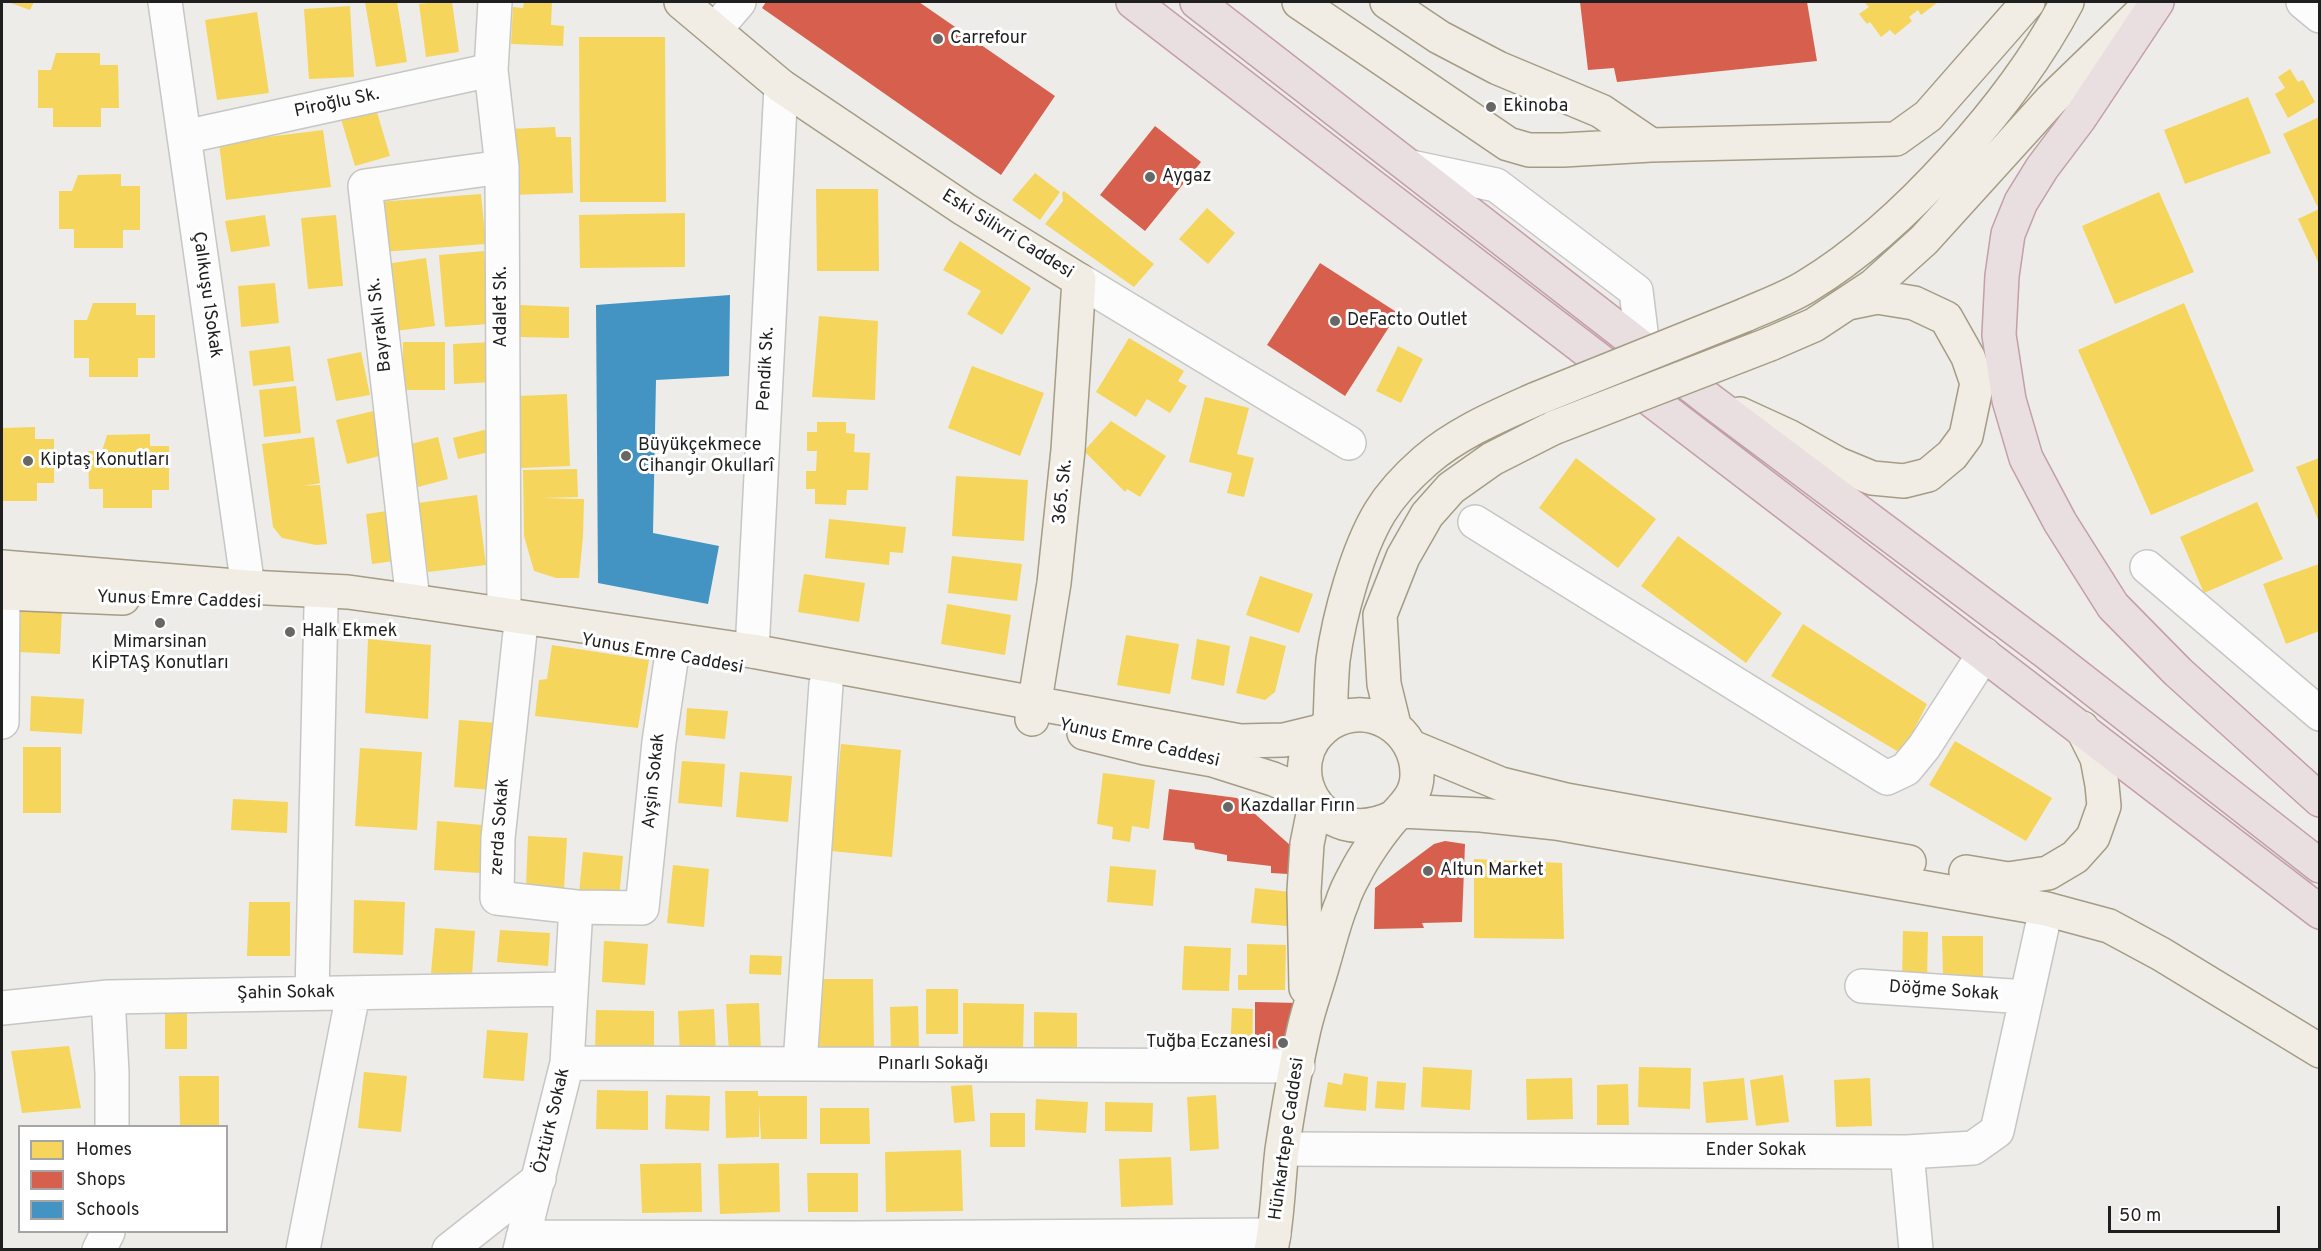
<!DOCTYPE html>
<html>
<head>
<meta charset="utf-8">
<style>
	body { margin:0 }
	#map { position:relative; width:2321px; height:1251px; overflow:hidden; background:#edece8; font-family:Overpass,sans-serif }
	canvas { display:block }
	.frame { position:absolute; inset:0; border:3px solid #1f1f1f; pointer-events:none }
	.legend { position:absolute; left:18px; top:1125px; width:210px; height:108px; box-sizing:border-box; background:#fff; border:2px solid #a5a5a5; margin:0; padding:8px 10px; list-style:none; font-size:18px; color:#1f1f1f }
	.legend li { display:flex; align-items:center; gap:12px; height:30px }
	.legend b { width:30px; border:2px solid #a5a5a5 }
	.scale { position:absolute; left:2108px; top:1206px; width:172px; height:27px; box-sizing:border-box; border:3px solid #1f1f1f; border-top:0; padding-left:8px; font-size:18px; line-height:21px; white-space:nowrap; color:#1f1f1f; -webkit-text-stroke:4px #fff; paint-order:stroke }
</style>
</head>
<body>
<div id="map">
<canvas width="2321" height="1251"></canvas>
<div class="frame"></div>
<ul class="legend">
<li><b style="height:16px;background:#f6d55c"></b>Homes</li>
<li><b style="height:16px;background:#d6604d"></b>Shops</li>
<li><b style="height:16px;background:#4393c3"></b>Schools</li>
</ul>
<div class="scale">50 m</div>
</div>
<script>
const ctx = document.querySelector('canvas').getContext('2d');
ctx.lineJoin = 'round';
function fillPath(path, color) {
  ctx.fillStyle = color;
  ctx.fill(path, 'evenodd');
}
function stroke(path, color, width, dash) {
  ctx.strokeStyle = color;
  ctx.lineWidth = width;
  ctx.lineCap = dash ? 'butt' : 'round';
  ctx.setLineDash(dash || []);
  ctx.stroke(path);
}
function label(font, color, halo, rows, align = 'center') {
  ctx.font = font + ' Overpass,sans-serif';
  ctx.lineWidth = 6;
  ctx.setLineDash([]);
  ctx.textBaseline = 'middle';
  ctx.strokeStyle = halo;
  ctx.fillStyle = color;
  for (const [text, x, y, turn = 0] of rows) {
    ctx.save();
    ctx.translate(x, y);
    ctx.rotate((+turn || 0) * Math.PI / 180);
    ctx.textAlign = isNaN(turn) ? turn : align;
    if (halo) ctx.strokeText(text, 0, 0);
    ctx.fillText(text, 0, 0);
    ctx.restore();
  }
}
fillPath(new Path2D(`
	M8 2H34L30 10Z
	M365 2H397L407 62 376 67Z
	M439 2H452L459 52 426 57 419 4Z
	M524 2H552L551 25 564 26 563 46 511 44 513 7 523 8Z
	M1864 2H1938L1921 15 1918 10 1909 17 1912 21 1895 35 1890 30 1881 37 1870 22 1867 24 1859 14 1869 7Z
	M350 6 354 77 309 79 304 9Z
	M257 12 269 93 217 100 205 20Z
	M579 37H665L666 202H580Z
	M56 53H100V65H118L119 108H101V127H53V108H38V70H51Z
	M2290 69 2298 82 2303 80 2315 102 2288 118 2275 94 2285 88 2278 77Z
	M2248 97 2271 153 2185 184 2164 130Z
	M376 109 390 156 355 166 341 119Z
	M2319 117V205L2317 206 2283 134Z
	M555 127 556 137H571L573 193 511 195 509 129Z
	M323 130 331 187 226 200 219 143Z
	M1035 173 1060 192 1040 220 1012 200Z
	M121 174V186H140V230H123V248H74V229H59V191H72L78 175Z
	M816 189H878L879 271H817Z
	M1064 191 1154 264 1134 287 1045 224 1063 201 1062 193Z
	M2159 192 2194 272 2115 304 2082 226Z
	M481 194 486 244 382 252 378 202Z
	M1207 208 1235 233 1208 264 1179 239Z
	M2319 209V264L2298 219Z
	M685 213V267L580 268 579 215Z
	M265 215 270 246 231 252 225 221Z
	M336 215 343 286 308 289 301 218Z
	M960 241 1031 288 1002 335 967 314 981 291 943 270Z
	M484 251 490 324 445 327 439 255Z
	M426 258 435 326 395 331 386 264Z
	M275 283 279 323 241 327 238 286Z
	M93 303H136V315H155V358H138V377H89V358H74V320H87Z
	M2184 303 2254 471 2151 515 2078 350Z
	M519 305 569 307V338L518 337Z
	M819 316 878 321 875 400 812 397Z
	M1129 338 1184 371 1178 381 1187 386 1170 413 1147 399 1136 417 1096 392Z
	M403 342H445V390H403Z
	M492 342 494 382 454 384 453 344Z
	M290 346 294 381 253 386 249 351Z
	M1398 346 1423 359 1401 403 1376 391Z
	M361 352 370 395 336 401 327 359Z
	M972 366 1044 393 1020 456 948 428Z
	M296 386 301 433 264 437 259 390Z
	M567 394 570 466 521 468 519 396Z
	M1205 397 1249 408 1237 454 1254 458 1244 497 1227 493 1232 473 1189 462Z
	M377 410 388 454 347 464 336 420Z
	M1111 421 1166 456 1140 497 1127 489 1125 492 1084 451Z
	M817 422H846V433L855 434 854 452 870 453 868 490H847L846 505 815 504V489H806V471H816L817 451H807V432H817Z
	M35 427V439H54V483H37V501H2V428Z
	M488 429 494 451 458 459 453 438Z
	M150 434V446H169V490H152V508H103V489H89L88 451H102L107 435Z
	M314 437 320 483 304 486 320 485 327 544 316 545 282 538 273 527 262 444Z
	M438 437 448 479 418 487 407 445Z
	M1576 458 1656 519 1618 568 1539 508Z
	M2319 458V522L2296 467Z
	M577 469 578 497 542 498 584 499 583 536 579 578H556L534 571 524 536 523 470Z
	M956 476 1028 480 1024 541 952 536Z
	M477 495 486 565 428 572 418 503Z
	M2257 502 2283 559 2204 593 2180 537Z
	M394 510 401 560 372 564 366 514Z
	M829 519 906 527 903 553 890 552 889 565 825 558Z
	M1678 536 1782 613 1746 663 1641 586Z
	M952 556 1022 564 1017 601 948 593Z
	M2319 564V631L2286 644 2263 584Z
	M804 574 865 583 859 622 798 612Z
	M1260 576 1313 594 1299 633 1246 615Z
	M947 604 1011 615 1005 655 941 644Z
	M21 608 62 610 60 654 19 652Z
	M1803 624 1927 704 1902 754 1771 676Z
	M1126 635 1179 644 1170 694 1117 685Z
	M1250 636 1286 646 1275 692 1265 700 1236 693Z
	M368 639 431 645 428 719 365 713Z
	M1197 639 1230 646 1224 686 1191 679Z
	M552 645 649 660 638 728 535 716 539 680 547 679Z
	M31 696 84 699 82 734 30 731Z
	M687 708 728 711 725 739 685 735Z
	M459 720 498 723 493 790 454 787Z
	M1955 741 2052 798 2026 841 1929 785Z
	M841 744 901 750 892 857 831 851Z
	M23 747H61V813H23Z
	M360 748 422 752 417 830 355 826Z
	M682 761 725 764 722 807 678 803Z
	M740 772 792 776 788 822 736 817Z
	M1103 773 1155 780 1149 829 1132 826 1130 842 1112 839 1113 827 1097 824Z
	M233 799 288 802 287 833 231 830Z
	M437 821 483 825 480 873 434 870Z
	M528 836 567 838 564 889 526 886Z
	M583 852 623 856 619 898 579 894Z
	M1474 859 1562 863 1564 939 1474 938Z
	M673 865 709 869 704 927 667 923Z
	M1110 866 1156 870 1153 906 1107 902Z
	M1255 888 1290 892 1287 926 1251 923Z
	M354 900 405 902 403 955 353 953Z
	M249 902H290V956H247Z
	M435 928 475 931 472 976 431 973Z
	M500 930 550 933 548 966 497 962Z
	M1903 931 1928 932 1927 981H1902Z
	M1942 936H1983V977H1943Z
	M604 941 648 944 645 985 602 982Z
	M1247 944 1286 945 1285 990H1238V975H1247Z
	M1184 946 1231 948 1229 991 1182 990Z
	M750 955 782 956 781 975 749 974Z
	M816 979H873L874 1049H817Z
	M926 989H958V1034H926Z
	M759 1003 761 1053 729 1054 726 1004Z
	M963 1003 1024 1004 1023 1050 963 1049Z
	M918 1006 919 1049 891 1050 890 1007Z
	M1232 1008 1253 1009 1252 1058 1230 1057Z
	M714 1009 716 1054 680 1056 678 1011Z
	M165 1010H187V1049H165Z
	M596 1010 654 1011V1053L595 1051Z
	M1034 1012 1077 1013V1056L1034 1055Z
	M487 1030 528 1033 524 1081 483 1078Z
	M69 1046 81 1108 22 1113 11 1051Z
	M1423 1067 1472 1070 1470 1110 1421 1107Z
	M1639 1067 1691 1068 1690 1109 1638 1107Z
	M364 1072 407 1076 401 1132 358 1128Z
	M1344 1073 1368 1077 1366 1111 1324 1107 1328 1082 1342 1085Z
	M1783 1075 1789 1122 1756 1126 1750 1080Z
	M179 1076H219V1126H180Z
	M1572 1078 1573 1119 1527 1120 1526 1079Z
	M1744 1078 1748 1120 1706 1123 1703 1082Z
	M1870 1078 1872 1126 1836 1127 1834 1080Z
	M1377 1081 1406 1083 1404 1110 1375 1108Z
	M1628 1084 1629 1125H1597V1085Z
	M972 1085 975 1121 954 1123 951 1086Z
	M597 1090 648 1091V1130L596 1129Z
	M725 1091H758V1096H807V1139H761L759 1105V1137L726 1138Z
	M666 1095 710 1096 709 1131 665 1129Z
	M1216 1095 1219 1149 1190 1151 1187 1097Z
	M1036 1099 1088 1102 1086 1133 1035 1130Z
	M1105 1102 1153 1103 1152 1132 1105 1131Z
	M820 1108H869L870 1144H820Z
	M990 1113H1025V1147H990Z
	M961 1150 963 1211 886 1212 885 1152Z
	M1171 1157 1173 1205 1121 1207 1119 1159Z
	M701 1163 702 1212 642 1213 640 1164Z
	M779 1163 780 1212 720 1214 718 1164Z
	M807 1173H858V1212H808Z`), '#f6d55c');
fillPath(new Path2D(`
	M766 2H919L1055 96 1001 175 762 8Z
	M1580 2H1807L1817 61 1617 82 1614 68 1588 70Z
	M1155 126 1201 162 1145 231 1100 195Z
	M1320 263 1398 313 1345 396 1267 345Z
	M1169 789 1237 798 1290 845 1288 874 1271 873V866L1227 861V855L1195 849 1194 843 1163 840Z
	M1445 841 1465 844 1462 922 1422 923 1424 928 1374 929 1375 888 1434 844Z
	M1255 1002 1298 1003V1048H1278V1059L1255 1058Z`), '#d6604d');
fillPath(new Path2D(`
	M730 295 729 376 656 380 653 533 719 546 708 604 598 583 596 305Z`), '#4393c3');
const minor = new Path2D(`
	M165 2 248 587
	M495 2 491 70 502 167 504 614
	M2303 2 2320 16
	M715 30 739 2
	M184 137 491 70
	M1411 167 1496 185 1636 291 1643 348
	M1079 280 1349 443
	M1475 522 1887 778 1906 769 1924 747 1984 654
	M2147 567 2320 714
	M413 601 365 186 502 167
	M752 651 781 86
	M2 722 3 593
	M576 907 642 908 659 742 672 654
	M1862 986 2026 997
	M312 993 321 607
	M108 997 112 1073V1126
	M2 1008 108 997 570 989
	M567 1063 1298 1066
	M800 1064 826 684
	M1283 1149 1907 1152 1973 1148 1997 1131 2046 909
	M1907 1152 1916 1250
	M523 1237 852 1238 1274 1235
	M99 1250 108 1232
	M303 1250 353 994
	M449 1250 539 1179
	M520 1250 567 1063 576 907 497 898 498 838 520 632`);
const major = new Path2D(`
	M681 2 781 86 964 209 1079 280 1068 450 1054 583 1032 719
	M1299 2 1508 144 1529 150H1563L1651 145 1896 139 1928 116 2028 2
	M1387 2 1439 37 1498 68 1601 111 1651 145
	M1745 315C1765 306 1788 298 1807 286 1903 228 2015 101 2067 2
	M1770 344 1814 325 1873 286 1924 240 2051 100 2142 12
	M1740 414 1788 436 1838 464 1872 478 1904 481 1928 475 1952 455 1966 436 1977 383 1968 357 1946 318 1914 303 1877 297 1848 303
	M2 567 248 587 348 592 413 601 752 651 1240 741 1284 740 1321 731
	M2 593 123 598
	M1330 723C1331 702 1331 681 1333 660 1339 616 1357 550 1380 512 1391 494 1409 475 1425 461 1457 433 1498 416 1536 399
	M1394 725 1384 684 1380 615 1403 557 1427 515 1451 488 1492 459 1553 428
	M1084 733 1145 748 1213 760 1273 779 1309 794
	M1412 747 1501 784 1566 800 1909 862
	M1401 811 1481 815 1556 823 2046 909 2109 926 2161 954 2320 1051
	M1966 872 2008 879 2048 873 2075 857 2093 837 2104 806 2102 785 2097 758 2082 728
	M1306 988 1304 891 1307 844 1315 804
	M1271 1250C1278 1217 1278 1183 1282 1150 1288 1110 1295 1069 1304 1029 1309 1007 1317 986 1323 964 1329 944 1334 922 1342 903 1345 893 1350 883 1355 874 1364 856 1380 833 1393 818 1405 805 1417 794 1417 775 1418 730 1369 698 1329 724 1274 762 1319 854 1394 817`);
const highway = new Path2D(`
	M1133 2C1527 307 1925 606 2320 912
	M1197 2 1711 401 2046 652 2320 866
	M2157 2 2079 119 2042 168 2021 202 2008 234 2002 276 1999 335 2009 400 2026 458 2060 522 2113 606 2178 672 2320 800`);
stroke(minor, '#c6c6c4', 36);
stroke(major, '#a49c84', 36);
stroke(highway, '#c39fa7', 36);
stroke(minor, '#fcfcfc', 33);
stroke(major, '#f1ede5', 33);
stroke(highway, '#eadfe0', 33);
const majorBridge = new Path2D(`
	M1536 399 1745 315
	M1553 428 1770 344`);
stroke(majorBridge, '#a49c84', 36, []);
stroke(majorBridge, '#f1ede5', 33);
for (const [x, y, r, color] of [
	[938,39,6,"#676765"],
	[1491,107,6,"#676765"],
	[1150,177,6,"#676765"],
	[1335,321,6,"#676765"],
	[626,456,6,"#676765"],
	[28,461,6,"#676765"],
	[160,623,6,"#676765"],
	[290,632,6,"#676765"],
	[1228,807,6,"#676765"],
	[1428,871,6,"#676765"],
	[1283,1043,6,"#676765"]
]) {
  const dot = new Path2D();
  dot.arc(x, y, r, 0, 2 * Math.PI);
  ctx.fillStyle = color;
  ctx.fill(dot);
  stroke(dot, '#fff', 2);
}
label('18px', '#1f1f1f', '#fff', [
	["Carrefour",950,39],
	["Ekinoba",1503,107],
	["Aygaz",1162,177],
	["DeFacto Outlet",1347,321],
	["Büyükçekmece",638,446],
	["Cihangir Okullarî",638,467],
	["Kiptaş Konutları",40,461],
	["Halk Ekmek",302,632],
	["Mimarsinan",160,643,"center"],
	["KİPTAŞ Konutları",160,664,"center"],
	["Kazdallar Fırın",1240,807],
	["Altun Market",1440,871],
	["Tuğba Eczanesi",1271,1043,"right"]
], 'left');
label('18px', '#1f1f1f', '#fff', [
	["Piroğlu Sk.",337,104,-12],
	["Eski Silivri Caddesi",1007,235,32],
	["Çalıkuşu 1Sokak",206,295,82],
	["Adalet Sk.",502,307,-90],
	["Bayraklı Sk.",381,325,-97],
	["Pendik Sk.",767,369,-87],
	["365. Sk.",1064,492,-84],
	["Yunus Emre Caddesi",179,601,2],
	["Yunus Emre Caddesi",662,655,10],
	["Yunus Emre Caddesi",1139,744,13],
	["Ayşin Sokak",655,781,-84],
	["zerda Sokak",501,827,-86],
	["Döğme Sokak",1944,992,4],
	["Şahin Sokak",286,994,-1],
	["Pınarlı Sokağı",933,1065],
	["Öztürk Sokak",553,1121,-77],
	["Hünkartepe Caddesi",1288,1139,-82],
	["Ender Sokak",1756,1151]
]);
</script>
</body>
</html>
